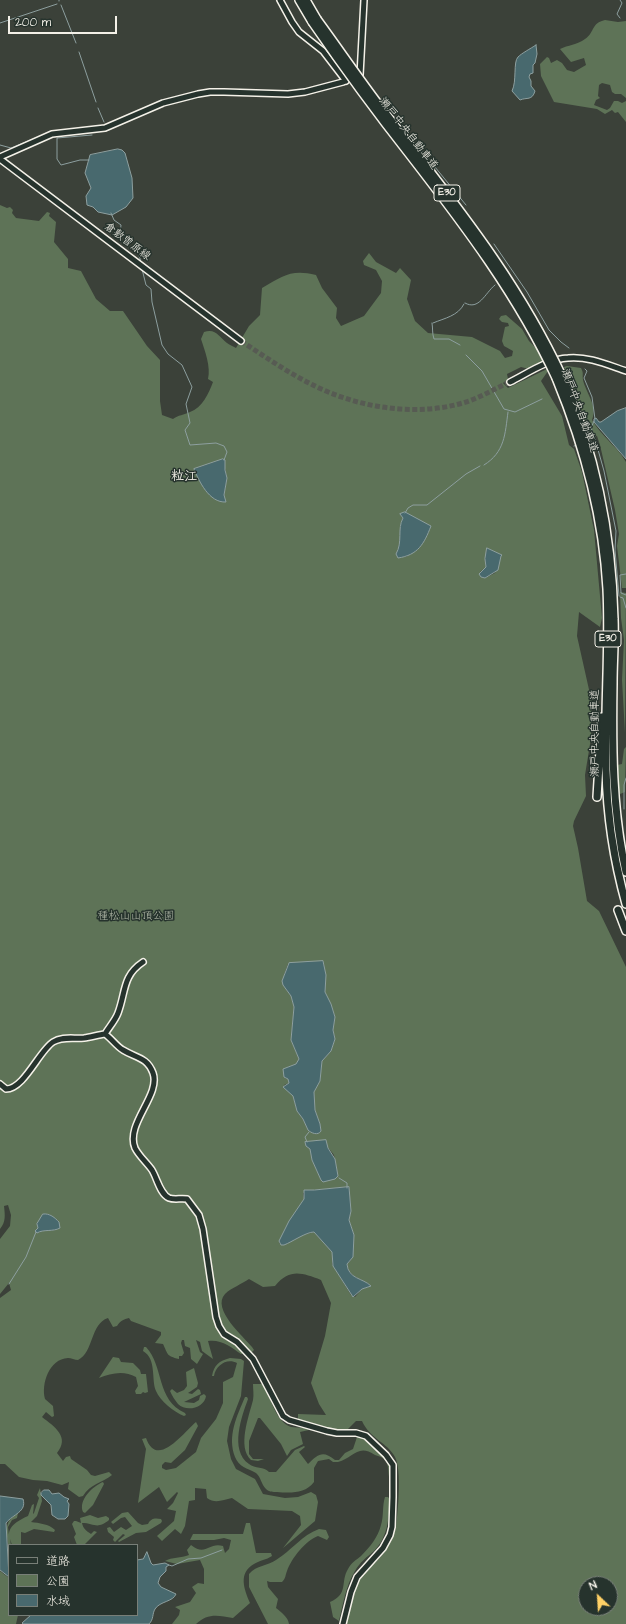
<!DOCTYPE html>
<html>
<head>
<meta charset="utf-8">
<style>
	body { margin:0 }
	#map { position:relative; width:626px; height:1624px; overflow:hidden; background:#3b4139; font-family:"Architects Daughter","Klee One",sans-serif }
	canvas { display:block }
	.legend { position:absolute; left:8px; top:1544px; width:130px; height:72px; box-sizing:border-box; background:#26332d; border:1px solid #787f78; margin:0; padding:5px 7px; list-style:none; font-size:12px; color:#f4f1e8 }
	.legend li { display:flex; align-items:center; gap:8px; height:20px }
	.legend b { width:20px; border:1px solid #787f78 }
	.north { position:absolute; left:578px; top:1576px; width:40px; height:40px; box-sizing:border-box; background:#26332d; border:1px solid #787f78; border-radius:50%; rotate:335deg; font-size:11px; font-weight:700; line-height:16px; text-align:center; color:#f4f1e8 }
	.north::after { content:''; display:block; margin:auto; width:14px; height:18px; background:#ffd166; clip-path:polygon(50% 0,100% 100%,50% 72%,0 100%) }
	.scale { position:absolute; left:8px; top:16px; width:109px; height:18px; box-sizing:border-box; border:2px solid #f4f1e8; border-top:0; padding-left:5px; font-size:12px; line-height:14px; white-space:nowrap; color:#f4f1e8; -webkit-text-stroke:3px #26332d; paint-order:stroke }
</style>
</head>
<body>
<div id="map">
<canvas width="626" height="1624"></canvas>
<ul class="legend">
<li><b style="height:5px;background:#26332d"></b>道路</li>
<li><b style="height:11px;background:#5e7357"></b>公園</li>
<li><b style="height:11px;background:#48696e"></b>水域</li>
</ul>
<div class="north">N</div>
<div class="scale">200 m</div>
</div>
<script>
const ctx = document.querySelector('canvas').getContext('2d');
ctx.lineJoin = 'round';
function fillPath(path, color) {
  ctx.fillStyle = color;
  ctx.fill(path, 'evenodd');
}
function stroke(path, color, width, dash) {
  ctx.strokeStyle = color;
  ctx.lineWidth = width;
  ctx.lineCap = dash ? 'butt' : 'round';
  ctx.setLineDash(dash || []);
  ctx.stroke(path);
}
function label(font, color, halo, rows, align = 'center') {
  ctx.font = font + ' "Architects Daughter","Klee One",sans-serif';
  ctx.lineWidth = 3;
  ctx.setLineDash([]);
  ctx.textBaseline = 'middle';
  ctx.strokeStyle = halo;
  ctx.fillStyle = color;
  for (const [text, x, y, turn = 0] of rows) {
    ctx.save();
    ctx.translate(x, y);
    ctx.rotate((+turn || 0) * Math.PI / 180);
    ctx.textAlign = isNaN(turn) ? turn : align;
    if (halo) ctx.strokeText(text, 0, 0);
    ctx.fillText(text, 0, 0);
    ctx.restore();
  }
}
fillPath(new Path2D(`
	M605 20 618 22 626 21V98L621 94H615L612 92 610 85 602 83 599 85 598 96 600 98 596 100 594 105 607 110 610 108 614 101H618L622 103 626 101V122L618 112 615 113 612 110 605 114 597 109 554 102 541 76 540 64 547 57 549 58 551 63 557 60 562 63 567 70 574 72 586 65 584 58 571 62 560 49C568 45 577 45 585 39 595 32 591 23 605 20Z
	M0 205 7 208 10 207 13 210 12 213 16 218 39 221 47 212 50 213 49 216 56 222 54 242 68 259V268L81 271 96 299 110 311H123L147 346 160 360V401L162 415 173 419C178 415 184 415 190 412 202 408 209 393 213 382L208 379C211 367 205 351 201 339L204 332C216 328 219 337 227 343 229 345 233 346 236 348L249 326 260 315 262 288C283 276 291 269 316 275L322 288 337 308 336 318 341 326 364 316 381 293 382 281 376 270 364 265 363 261 369 253 376 262 396 273 400 268 411 280 407 299 415 321 428 333 472 337 500 351 505 358 512 356 513 351 504 346 502 341 505 327 509 326 508 323 502 322 499 319 501 316 506 315 522 329 529 341 538 350 544 362 529 369 521 367 507 374 508 379 503 383 508 388 547 369 548 371 541 381 562 416 569 445 574 449 582 472 594 530 602 618 600 627 579 612 577 636 592 703 591 738 585 775 586 796 574 821 573 826 578 848 587 901 599 911 626 967V1624H341C346 1610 350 1594 358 1581 364 1570 375 1564 383 1554 388 1547 394 1536 396 1527 398 1511 402 1470 395 1457 387 1442 370 1439 362 1421H356L348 1429 335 1431 298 1419V1414L326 1415 319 1404 311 1383 325 1336 331 1303 321 1280C302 1273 290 1268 275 1286L263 1287 249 1279C242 1284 231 1288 225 1294 211 1309 244 1337 252 1347L254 1350 252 1352 241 1354C231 1347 221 1339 208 1341L213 1359 202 1351 200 1342 196 1340 200 1352 203 1354 197 1364 191 1359 190 1348 185 1346 184 1340H182L181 1343 184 1353 182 1356H179V1359C166 1356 168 1354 163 1344L155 1343 161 1335V1332L131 1321 129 1318C124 1319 120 1321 117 1326L113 1327 108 1318C90 1324 94 1352 78 1360 75 1360 71 1358 68 1358 49 1359 41 1384 45 1399L53 1406 54 1416 52 1417 46 1412 42 1417C55 1427 70 1437 57 1453L63 1461 66 1457 70 1456 71 1459 87 1470 91 1475 95 1476 109 1472 112 1475C102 1483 90 1484 83 1496L79 1497 68 1489 69 1482 62 1485 47 1481 33 1480 19 1477 5 1464H0V1298L11 1290 9 1283 0 1294V1239L10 1226 11 1215 8 1205 4 1206C5 1215 6 1222 0 1229ZM223 459 227 478 224 495 208 493 194 469ZM401 515 428 534 406 557H399L397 556 401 535 400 526 403 518ZM487 548 501 556 495 573 485 578 481 577 480 572 486 567 485 559ZM324 963 325 992 333 1010 335 1017 333 1029 335 1039 331 1051 322 1061 320 1081 314 1092 315 1110 320 1124 321 1131 308 1130 303 1119 297 1111 293 1096 284 1085 289 1083 288 1079 285 1078 284 1072 288 1067 297 1064 299 1059 291 1040 294 1007 291 996 285 988 284 975 288 964ZM326 1145 334 1155 338 1176 321 1180 312 1160 310 1149ZM349 1187 351 1211 349 1220 354 1235 353 1253 350 1261 347 1264C349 1279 363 1278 371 1286L362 1289 355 1297 351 1295 332 1264V1252L314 1232 303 1235 282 1245 279 1243 286 1227 304 1199 303 1193 314 1190ZM44 1214H49L59 1222 56 1230 35 1231 38 1228 37 1224ZM586 1584H610V1608H586Z
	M567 366 581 368C584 374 582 374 583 380 586 393 598 406 592 420 602 437 617 446 626 462V588H622L617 546 619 534 615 510 600 445 597 436 590 433 572 384 564 367Z
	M620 592 626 593 625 733 622 680 624 640 621 618Z
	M626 747 625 792 620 794 619 792 617 765 622 764 624 749Z
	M144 1347H146C164 1366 156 1400 185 1413L186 1415 184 1416C174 1412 160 1401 156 1391 151 1380 157 1359 143 1351Z
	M113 1357 119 1358 121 1362 133 1363 140 1370 141 1374H146L148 1392 145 1393 143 1392 141 1394H136L135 1391 138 1386 136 1377C124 1370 111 1373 99 1378Z
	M230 1358 241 1359 244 1361 241 1396 229 1427 227 1441 231 1459 236 1469 255 1479 263 1494 285 1498 298 1497 311 1492 316 1495 318 1502 315 1521 283 1548 301 1525 300 1516 292 1511 248 1509 232 1498C223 1500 215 1504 207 1498L206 1489 195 1488V1500L189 1501 185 1526 181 1534 175 1529 162 1541 157 1536 174 1521 176 1511 167 1509 173 1503 178 1493 177 1492 167 1502 159 1487 138 1503 146 1449 142 1439 146 1438C157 1469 183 1433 196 1422L198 1426 185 1450 171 1463 165 1462 162 1465V1468L166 1470 176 1468 196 1452 201 1438 216 1419 223 1403V1382L233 1377 237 1363C227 1358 216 1365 214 1376H212C214 1365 219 1361 230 1358Z
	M194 1368 198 1383 197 1387 188 1393 192 1394 198 1389 200 1390 201 1394 184 1402 194 1403 199 1400 200 1396 204 1394 206 1396C205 1407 187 1413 178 1404 175 1400 172 1396 170 1391L172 1389 177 1393 184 1390 187 1386 186 1372Z
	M253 1384H264C270 1397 276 1422 291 1427 298 1428 306 1427 313 1429L300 1432 303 1444 291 1450 287 1456 281 1444 260 1418H258L249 1441V1454L253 1459H264L258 1461 251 1460C237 1447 249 1416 253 1400 254 1395 253 1389 253 1384Z
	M245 1397H247L248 1399C242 1416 229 1450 249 1464 255 1469 264 1466 269 1472H276L295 1450 304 1446 305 1447 299 1452 308 1464C318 1454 323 1450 335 1460H339L345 1453 353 1449 357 1437 364 1438 390 1461 392 1470 391 1476 389 1477C388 1469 389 1461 381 1457 379 1456 377 1456 375 1455 358 1443 353 1458 338 1462H333L329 1459 318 1461 314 1468V1482C305 1494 290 1493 277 1492 273 1492 269 1492 266 1489 261 1484 261 1477 256 1473 247 1468 239 1467 235 1457 227 1436 237 1416 245 1397Z
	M103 1482 104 1484 93 1505 85 1513 83 1512C78 1500 93 1486 103 1482Z
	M40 1488 42 1501 37 1516 31 1522C39 1523 49 1524 55 1530L54 1532 34 1529 25 1533 21 1532V1545H12L10 1539 11 1545H9V1549C7 1534 2 1522 18 1513L17 1518 12 1520 8 1527 9 1536C8 1526 19 1520 28 1516L32 1505 34 1504 33 1514 34 1513 39 1498 37 1495Z
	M385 1497H388L390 1499C389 1518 388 1537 374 1551 367 1557 360 1562 355 1571 346 1585 343 1604 339 1621L333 1617 330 1602C349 1594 340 1582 348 1569 351 1563 356 1560 361 1556 370 1547 378 1537 381 1525 384 1516 382 1506 385 1497Z
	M128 1512 138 1523 142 1525 148 1524C151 1518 155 1518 161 1519L162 1521 161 1523 146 1532 136 1533 119 1542 118 1541 124 1536 125 1535 123 1534 115 1542 113 1540 114 1537 108 1532 107 1528 110 1527 114 1532 121 1527 126 1530 132 1526 125 1517 121 1518 113 1524 111 1522 122 1513Z
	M90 1515 98 1518 106 1516 109 1518V1520C97 1530 94 1523 82 1523 83 1528 86 1531 91 1534L94 1531 97 1532 84 1545H77L74 1537 76 1534 72 1524 74 1521H76L81 1523 80 1518Z
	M246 1523H250L256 1553H271L272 1556C266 1560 260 1560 254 1564 238 1573 244 1589 250 1603L233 1618C218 1615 207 1613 196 1624H172L179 1615 180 1610 175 1607 190 1602 196 1593 192 1587 198 1583 204 1584V1569L200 1560 177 1564 165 1561C172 1557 181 1558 189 1555L187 1550 191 1545C206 1557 208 1542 223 1546L225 1553 229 1549 231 1540 224 1538 214 1540H190L193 1534H243Z
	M319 1529 326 1530 329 1537 327 1540 318 1536C306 1540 291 1559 287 1571 285 1576 286 1578 282 1582H270L267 1581 268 1587 278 1599 276 1608C281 1612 288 1617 289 1624H268L249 1587V1574C257 1565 267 1566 276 1560 291 1551 302 1535 319 1529Z
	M0 1571 9 1578V1615H18L16 1624H0Z`), '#5e7357');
const water = new Path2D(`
	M536 45 537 54 535 63 533 65V73L530 74 529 77 531 81V86L535 91C532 101 527 97 520 100L512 91C517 81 513 62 518 57 522 53 530 49 536 45Z
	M118 149 122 150 125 153 132 178 133 198 126 207 112 215 98 212 93 207 87 205 86 196 91 188 85 173 90 155Z
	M626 408V459L594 422V419L596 418 599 422H601L617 411Z
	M223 459 225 460V470L227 478 224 495 226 502C209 503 199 481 194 469Z
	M405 512 431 526C424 544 418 555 398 558L396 554C403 542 397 529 403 518L400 514Z
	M487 548 502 555 501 556 498 570 485 578 481 577 479 574 486 567 485 559Z
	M323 961 326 975 325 992 331 1004 335 1017 333 1030 335 1039 331 1051 322 1061 320 1081 314 1092 315 1110 320 1124 321 1131C318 1136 311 1133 308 1130L303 1119 297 1111 293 1096 283 1087 289 1083 288 1079 284 1077 283 1069 296 1064 299 1059 291 1040 294 1007 291 996 283 985 282 981 289 963Z
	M326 1140 328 1148 335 1159 338 1176 335 1179 323 1182 321 1180 312 1160 310 1149 306 1146 305 1142Z
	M349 1187 351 1211 349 1220 354 1235 353 1257 347 1264C348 1279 363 1278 371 1286L362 1289 353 1297 333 1266 332 1252 314 1232C306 1232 292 1242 284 1245H281L279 1241 289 1221 304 1199V1190H314Z
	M43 1214C50 1213 55 1218 59 1222L60 1228C53 1232 43 1229 37 1233L35 1231 38 1228 37 1224Z
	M44 1490H49L52 1494 59 1493 64 1497 69 1499 67 1501 69 1504 68 1516 65 1519H58L52 1515 51 1505 41 1495V1493Z
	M0 1496 23 1499C27 1512 13 1514 6 1523L9 1577 0 1570Z
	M147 1552 151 1563 153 1565 165 1563 169 1565 166 1567V1571L160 1577 158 1583 161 1587 176 1594C173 1602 160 1601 155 1609 152 1614 154 1619 149 1624H23L22 1623 31 1615H137V1560L143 1559Z`);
fillPath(water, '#48696e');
stroke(water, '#8d9f9f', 1);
stroke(new Path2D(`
	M59 0V1
	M620 0 622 3 617 14 620 18
	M61 5 76 43
	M284 13 288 21
	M0 23 57 4
	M290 23 299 36 322 54
	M79 52 96 102
	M98 108 104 122
	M62 130 72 129
	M0 145 11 148 50 132
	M417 145 466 205
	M89 160H80L61 165 57 159V138L92 135
	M111 213 114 220 121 225 120 234 122 236
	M494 244 527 292 549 330 561 342 569 348
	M134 245 138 252 141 262
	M142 269 146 285 151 289 152 302 162 345 168 354 182 365 192 387 186 404 190 423 185 430 190 445 216 443 224 446 227 452 224 460
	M465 303C479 311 485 293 495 285
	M432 323C433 329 432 333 434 339H449L460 345
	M433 323C445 318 458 316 464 304
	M466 355 482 371 504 409 515 412 542 399
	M585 369 587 371 584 378 592 397 595 419
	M594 421 591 428 595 437
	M595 439 604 471 616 531 615 550 619 596
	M574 446 577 445
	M484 465C505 452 505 434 508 412
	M405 513 408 508 413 505H427L466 474 480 466
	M626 574 620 575 621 593 626 595
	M620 597 623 598 626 608
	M624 809V785L626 778
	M307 1142 305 1137 309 1132
	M339 1178 347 1183V1188
	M9 1284 26 1257 36 1232
	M169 1565 172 1566 188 1559 201 1558 222 1550`), '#8d9f9f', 1);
stroke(new Path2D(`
	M241 341C264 356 287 372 311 384 357 408 419 418 469 401 483 396 496 388 510 382`), '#575b53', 5, [5, 2.5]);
const tertiary = new Path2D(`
	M280 0 292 22 299 32 323 51 346 81
	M0 157 52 134 105 128 163 103 198 94 210 92H224L288 94 305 92 343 82 355 76 360 75 364 0
	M0 159 241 341
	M510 382C528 373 548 359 568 358 588 356 608 365 626 371
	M105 1034C109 1027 115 1021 118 1013 126 992 122 976 143 962
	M0 1084 6 1089C24 1089 39 1051 53 1042 62 1036 74 1039 84 1038 91 1037 98 1035 105 1034 112 1039 116 1046 123 1050 136 1058 147 1057 153 1073 161 1095 125 1124 135 1148 139 1156 147 1163 152 1170 157 1178 160 1194 169 1198 174 1200 181 1198 187 1199L199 1215 203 1229 216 1317 219 1326 224 1334 237 1342 253 1359 283 1416 289 1420 327 1431 337 1433H356L366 1436 386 1455 393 1465V1497L392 1527 390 1535 383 1548 357 1577 351 1592 343 1624`);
const motorway = new Path2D(`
	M299 0 312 22
	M306 0 317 19
	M562 376C596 453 612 535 614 619 615 640 613 661 613 683 612 746 612 810 626 872
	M556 378C584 446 603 516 607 589 610 649 604 710 606 770 607 815 614 861 626 904
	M597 797 602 717
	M618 910 626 931`);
stroke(tertiary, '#f4f1e8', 8);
stroke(motorway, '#f4f1e8', 10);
stroke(tertiary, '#26332d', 5);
stroke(motorway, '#26332d', 7);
const motorwayBridge = new Path2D(`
	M317 19C339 49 360 80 383 110 449 197 515 275 562 376
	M312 22C343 67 375 111 409 154 464 225 518 296 556 378`);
stroke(motorwayBridge, '#f4f1e8', 10, []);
stroke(motorwayBridge, '#26332d', 7);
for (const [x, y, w] of [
	[447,193,26],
	[608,639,26]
]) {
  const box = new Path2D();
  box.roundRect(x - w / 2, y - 8, w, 16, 3);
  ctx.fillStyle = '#26332d';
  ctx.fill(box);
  stroke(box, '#f4f1e8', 1);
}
label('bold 10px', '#f4f1e8', null, [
	["E30",447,193],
	["E30",608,639]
]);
label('11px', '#f4f1e8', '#26332d', [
	["瀬戸中央自動車道",408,134,52],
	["倉敷曽原線",127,242,37],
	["瀬戸中央自動車道",579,411,70],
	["瀬戸中央自動車道",596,733,-90]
]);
label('11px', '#b8bfae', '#26332d', [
	["種松山山頂公園",136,917]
]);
label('bold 13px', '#f4f1e8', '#26332d', [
	["粒江",184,477]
]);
</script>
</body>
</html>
